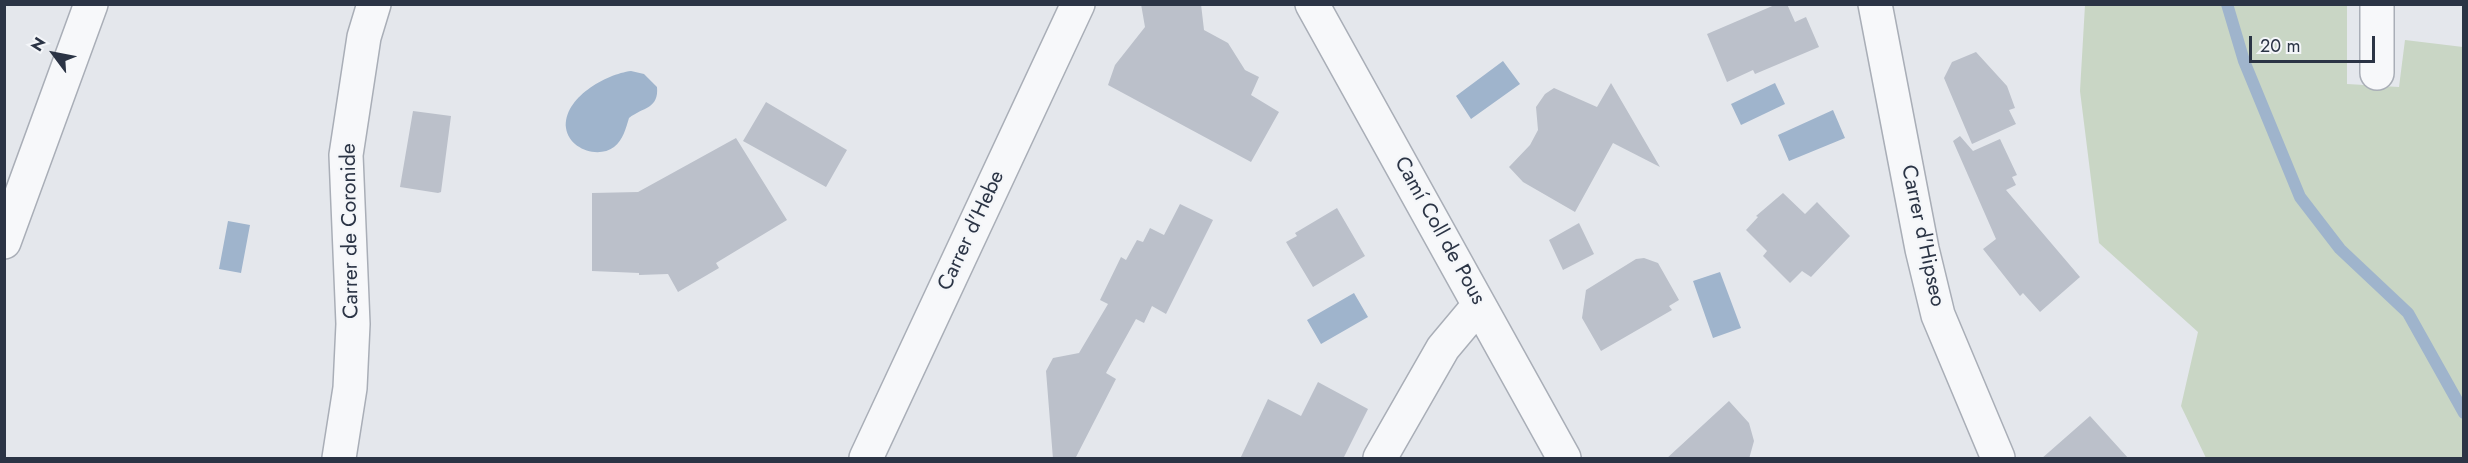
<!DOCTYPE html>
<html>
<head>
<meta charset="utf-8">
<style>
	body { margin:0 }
	#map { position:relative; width:2468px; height:463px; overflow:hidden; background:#e4e7ec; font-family:Jost,sans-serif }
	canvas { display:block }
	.frame { position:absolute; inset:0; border:6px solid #2b3445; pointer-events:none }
	.north { position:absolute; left:24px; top:24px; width:60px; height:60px; -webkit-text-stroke:4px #f4f6f9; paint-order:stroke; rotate:302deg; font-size:16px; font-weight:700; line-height:24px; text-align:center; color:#2b3445 }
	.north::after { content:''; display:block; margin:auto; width:21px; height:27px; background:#2b3445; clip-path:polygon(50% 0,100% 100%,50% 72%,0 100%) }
	.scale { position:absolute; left:2249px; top:36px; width:126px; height:27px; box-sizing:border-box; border:3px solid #2b3445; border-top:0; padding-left:8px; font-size:18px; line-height:21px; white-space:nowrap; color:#2b3445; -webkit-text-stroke:4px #f4f6f9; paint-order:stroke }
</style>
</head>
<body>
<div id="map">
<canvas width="2468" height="463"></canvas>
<div class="frame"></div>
<div class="north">N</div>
<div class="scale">20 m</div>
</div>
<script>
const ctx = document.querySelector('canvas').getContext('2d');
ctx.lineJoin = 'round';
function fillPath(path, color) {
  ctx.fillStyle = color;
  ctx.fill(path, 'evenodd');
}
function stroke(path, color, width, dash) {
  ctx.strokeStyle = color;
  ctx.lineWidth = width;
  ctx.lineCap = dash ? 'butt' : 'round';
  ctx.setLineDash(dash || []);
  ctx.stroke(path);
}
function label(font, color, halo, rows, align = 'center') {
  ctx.font = font + ' Jost,sans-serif';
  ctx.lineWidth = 4.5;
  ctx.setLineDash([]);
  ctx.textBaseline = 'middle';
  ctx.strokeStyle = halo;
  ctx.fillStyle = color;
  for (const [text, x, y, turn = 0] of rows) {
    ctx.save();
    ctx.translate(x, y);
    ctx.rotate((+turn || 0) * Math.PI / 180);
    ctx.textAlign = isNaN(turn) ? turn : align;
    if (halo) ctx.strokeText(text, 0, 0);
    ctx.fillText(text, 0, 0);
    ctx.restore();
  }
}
fillPath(new Path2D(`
	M2085 5H2347V84L2399 87 2405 40 2463 47V458H2206L2181 406 2198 332 2099 243 2080 91Z`), '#c9d6c5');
fillPath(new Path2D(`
	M1503 61 1520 84 1471 119 1456 96Z
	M631 71 644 74 657 87C659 109 643 107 629 118 626 128 623 140 614 147 598 159 569 149 566 128 563 98 606 74 631 71Z
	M1775 83 1785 104 1741 125 1731 104Z
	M1833 110 1845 138 1789 161 1778 135Z
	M228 221 250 225 241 273 219 269Z
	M1720 272 1741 328 1713 338 1693 281Z
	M1354 293 1368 317 1321 344 1307 320Z`), '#9fb4cc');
stroke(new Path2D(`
	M2227 4 2244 61 2300 197 2340 249 2408 313 2464 413`), '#9fb4cc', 12);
fillPath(new Path2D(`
	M1141 4H1201L1204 30 1228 43 1245 70 1259 77 1251 95 1279 112 1251 162 1108 85 1115 65 1145 27Z
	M1777 4H1787L1795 22 1806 17 1819 47 1755 74 1753 70 1727 82 1707 34Z
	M1976 52 2007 86 2015 108 2009 110 2016 124 1972 144 1944 78 1952 62Z
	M1611 83 1660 167 1613 143 1575 212 1523 182 1509 167 1530 145 1538 130 1536 107 1545 94 1554 88 1597 107Z
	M766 102 847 150 826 187 743 141Z
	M413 111 451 116 441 192 438 193 400 187Z
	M1960 136 1973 151 2000 139 2017 175 2012 177 2016 185 2006 190 2080 277 2040 312 2023 293 2020 296 1983 249 1996 239 1953 141Z
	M736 138 787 220 716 263 719 268 678 292 668 274 639 275V273L592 271V193L638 192Z
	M1783 193 1805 214 1817 202 1850 236 1811 277 1802 271 1790 283 1763 256 1767 251 1746 230 1758 217 1756 216Z
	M1180 204 1213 220 1166 314 1152 306 1144 323 1136 319 1106 373 1116 379 1075 459H1053L1046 371 1053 358 1079 353 1108 304 1100 300 1121 257 1126 260 1137 240 1143 242 1150 228 1164 235Z
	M1337 208 1365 256 1313 287 1286 242 1297 236 1295 233Z
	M1579 223 1594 254 1563 270 1549 240Z
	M1644 258 1658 263 1679 300 1669 306 1672 310 1601 351 1582 318 1586 290 1636 259Z
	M1318 382 1368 409 1343 459H1240L1268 399 1301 416Z
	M1729 401 1749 423 1754 441 1749 459H1666Z
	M2090 416 2129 459H2041Z`), '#bbc0ca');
const minor = new Path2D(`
	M1312 4 1564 458
	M1875 4 1922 249 1938 315 1998 458
	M2377 4V73
	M4 242 91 4
	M339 458 350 388 353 324 346 155 364 37 374 4
	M866 458 1078 4
	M1380 458 1443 348 1479 305`);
stroke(minor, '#a9aeb7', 36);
stroke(minor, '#f7f8fa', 33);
label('21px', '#2b3445', '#f4f6f9', [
	["Carrer de Coronide",351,231,-91],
	["Carrer d'Hebe",972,231,-65],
	["Camí Coll de Pous",1439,231,61],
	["Carrer d'Hipseo",1922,236,78]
]);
</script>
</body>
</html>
